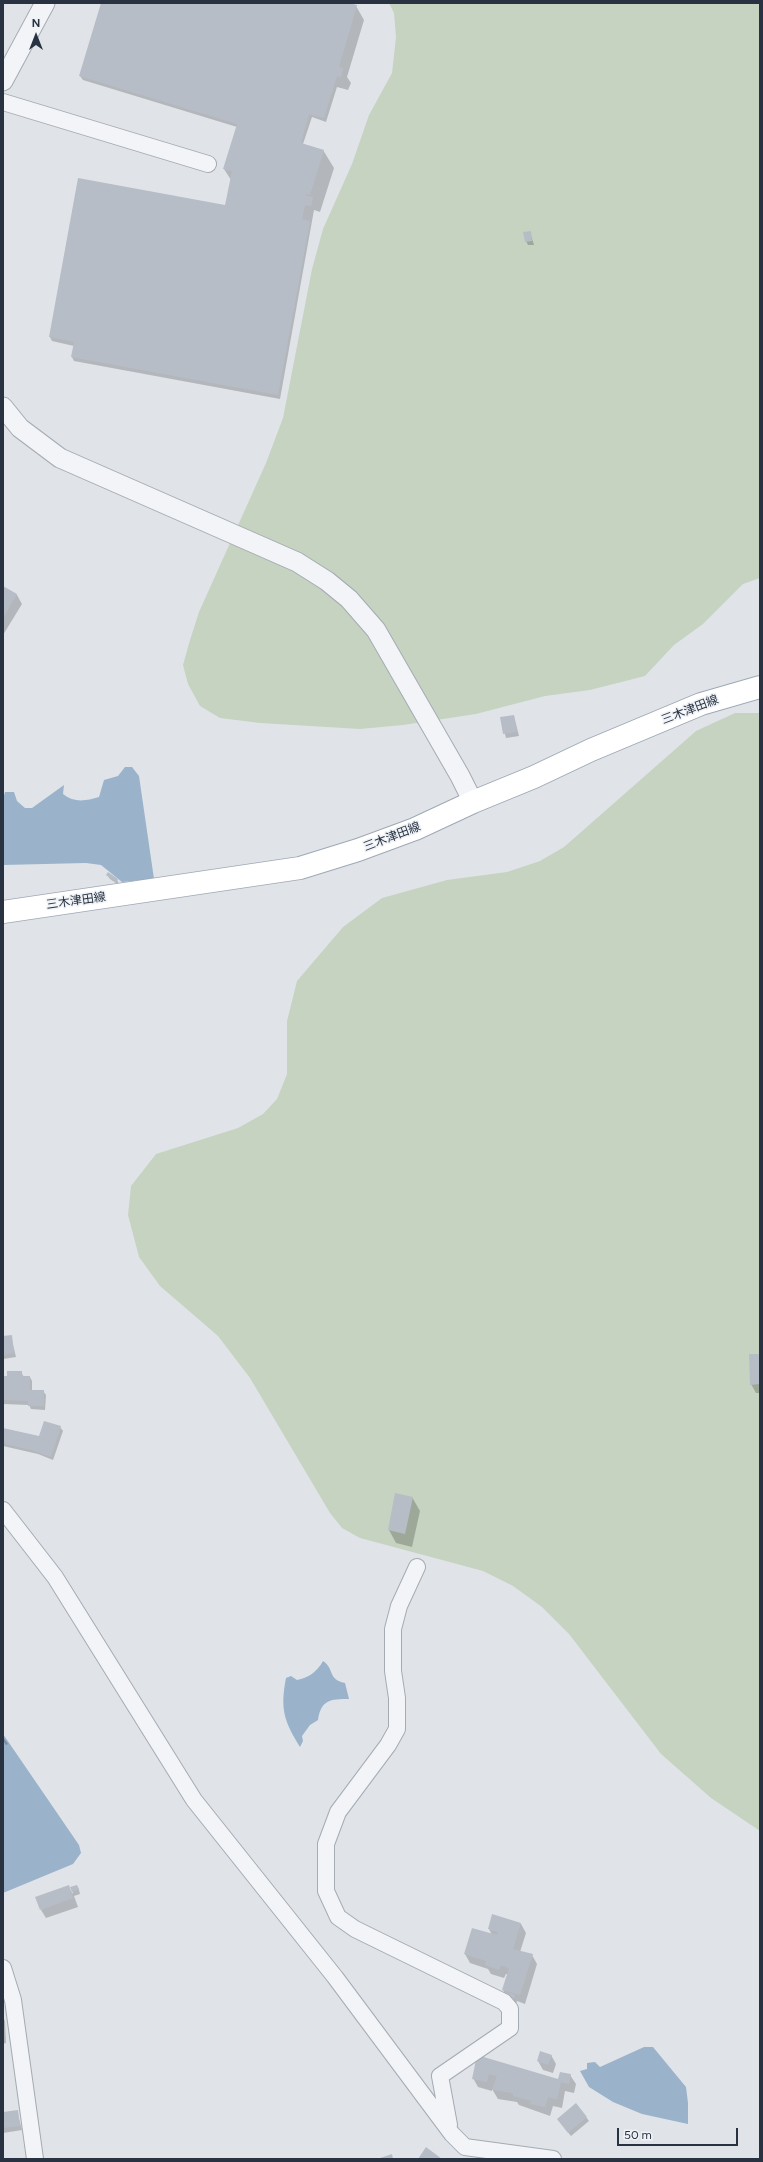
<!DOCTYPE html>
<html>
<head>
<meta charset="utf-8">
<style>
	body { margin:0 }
	#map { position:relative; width:763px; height:2162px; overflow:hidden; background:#e0e4e9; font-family:Figtree,sans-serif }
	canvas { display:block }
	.frame { position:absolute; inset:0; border:4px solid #283241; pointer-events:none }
	.north { position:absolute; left:16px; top:16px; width:40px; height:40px; -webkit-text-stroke:3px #eff2f6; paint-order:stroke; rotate:0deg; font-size:11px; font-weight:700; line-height:16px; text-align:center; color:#283241 }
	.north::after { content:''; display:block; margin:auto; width:14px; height:18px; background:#283241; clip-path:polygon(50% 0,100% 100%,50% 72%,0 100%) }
	.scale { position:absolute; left:617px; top:2128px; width:121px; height:18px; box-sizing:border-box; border:2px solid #283241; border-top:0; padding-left:5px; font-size:12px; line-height:14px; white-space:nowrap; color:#283241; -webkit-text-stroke:3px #eff2f6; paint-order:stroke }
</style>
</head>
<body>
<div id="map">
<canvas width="763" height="2162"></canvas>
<div class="frame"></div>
<div class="north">N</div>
<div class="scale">50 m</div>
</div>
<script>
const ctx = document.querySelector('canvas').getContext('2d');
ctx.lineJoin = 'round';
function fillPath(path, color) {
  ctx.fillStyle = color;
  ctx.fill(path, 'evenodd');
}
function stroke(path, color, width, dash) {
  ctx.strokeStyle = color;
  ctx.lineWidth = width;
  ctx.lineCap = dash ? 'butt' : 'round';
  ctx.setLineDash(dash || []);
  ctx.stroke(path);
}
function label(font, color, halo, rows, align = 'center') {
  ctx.font = font + ' Figtree,"Noto Sans JP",sans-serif';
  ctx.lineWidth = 3;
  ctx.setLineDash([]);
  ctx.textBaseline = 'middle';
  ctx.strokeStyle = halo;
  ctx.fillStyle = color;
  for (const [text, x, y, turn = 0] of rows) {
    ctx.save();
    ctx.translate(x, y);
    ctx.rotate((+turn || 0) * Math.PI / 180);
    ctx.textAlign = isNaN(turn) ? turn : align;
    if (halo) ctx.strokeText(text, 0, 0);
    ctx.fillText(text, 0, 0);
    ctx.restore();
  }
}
fillPath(new Path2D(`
	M389 3H760V578L743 584 703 624 674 645 645 676 590 690 545 696 476 714 403 725 360 729 260 723 220 718 200 706 188 684 183 665 190 640 199 612 266 463 283 418 312 269 323 229 352 164 369 115 392 73 396 37 394 13Z
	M735 713H760V1831L711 1798 661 1754 569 1634 542 1607 513 1586 483 1571 360 1538 342 1528 330 1513 250 1378 218 1336 160 1286 139 1257 128 1215 131 1186 156 1154 238 1128 263 1114 277 1099 287 1074V1021L297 981 343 927 382 898 447 880 507 872 540 861 564 847 696 731Z`), '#c6d3c0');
fillPath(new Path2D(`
	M125 767H132L139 776 154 879 122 882 101 865 86 863 3 865V799L5 792H14L17 801 25 808H32L64 785 63 794C74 803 86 801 99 797L104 780 118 776Z
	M323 1661C335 1669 327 1679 345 1683L349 1699C330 1699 321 1700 318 1720L310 1725 302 1736 303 1741 300 1747C284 1721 280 1709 286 1678L291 1676 297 1680C308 1678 317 1672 323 1661Z
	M3 1734 79 1845 81 1853 73 1864 3 1893Z
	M644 2047H653L686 2087 688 2103V2124L642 2114 613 2102 589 2087 580 2071 587 2069V2063L595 2062 600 2067Z`), '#9ab2ca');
fillPath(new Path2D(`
	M102 3H345L356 6 364 20 347 77 351 83 348 90 337 87 326 122 312 117 303 144 323 150 334 168 320 212 314 210 280 399 74 361 72 357 74 346 52 341 50 337 226 206 231 180 224 169 237 127 83 80 80 76Z
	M530 232 534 245H528L526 241Z
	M3 587 17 595 22 604 3 635Z
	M514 716 519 736 506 738 501 718Z
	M107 875 117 879 119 885 110 879Z
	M11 1336 16 1357 3 1359V1337Z
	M760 1355V1393H756L751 1384Z
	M21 1372 24 1377H30L32 1381V1391H43L46 1395 45 1410 31 1409 29 1405 3 1404V1377Z
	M60 1427 63 1431 53 1460 38 1454 3 1446V1429L39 1437Z
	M412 1497 420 1511 412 1547 396 1543 389 1530Z
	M3 1737 8 1744 6 1745 3 1741Z
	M68 1886 73 1894 72 1888 77 1886 79 1890 80 1894 74 1896 78 1907 46 1918 41 1910Z
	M521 1924 526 1933 520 1952 532 1955 537 1964 525 2004 517 2001 514 2010 503 1990 508 1974H506L504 1978 491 1974 488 1969 470 1963 465 1954 473 1929 492 1935 489 1929Z
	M3 2017 5 2021 6 2043 3 2044Z
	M551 2055 556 2064 553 2073 543 2070 538 2061Z
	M478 2057 559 2080 570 2075 576 2084 574 2093 565 2091 562 2108 553 2106 550 2116 519 2105 517 2102 498 2099 492 2089V2091L478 2087 473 2078Z
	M17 2111 22 2130 3 2133V2113Z
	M586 2117 589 2121 571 2136 558 2120Z`), '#0003');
fillPath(new Path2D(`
	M101 3H349L357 5 339 67 343 68 341 77 337 76 324 118 309 114 301 143 324 150 310 195 307 194 306 196 313 197 311 206 305 205 302 219 310 221 278 395 71 357 74 342 49 337 78 178 225 205 232 171 223 169 237 124 79 76Z
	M531 231 532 241 525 242 523 232Z
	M3 586 17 594 3 618Z
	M514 715 517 732 503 734 500 717Z
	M108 872 118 879 116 882 106 875Z
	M12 1335 14 1353 3 1355V1336Z
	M749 1354H760V1384L750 1385Z
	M7 1371H22V1376H30V1390H44V1406H28V1401L3 1400V1376H7Z
	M44 1421 61 1426 51 1457 34 1451 3 1443V1428L39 1436Z
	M395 1493 413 1497 405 1534 388 1530Z
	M69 1885 73 1898 40 1910 35 1897Z
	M77 1885 79 1889 72 1892 70 1887Z
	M492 1914 521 1923 513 1949 533 1954 520 1995 502 1990 509 1968 501 1965 499 1970 485 1965 486 1961 464 1954 472 1928 497 1935 498 1932 488 1929Z
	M504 1992 515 1995 512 2006 501 2003Z
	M540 2051 552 2055 548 2065 537 2061Z
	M477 2055 558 2079 560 2072 571 2074 569 2084 561 2082 557 2099 548 2097 545 2107 530 2104 531 2101 513 2096V2093L492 2090 497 2076 489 2074 487 2082 472 2079Z
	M576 2103 587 2117 568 2133 557 2119Z
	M18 2110 20 2126 3 2128V2112Z
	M426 2147 442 2159H418Z
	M392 2154 393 2159H377Z`), '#b7bdc6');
const minor = new Path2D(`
	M3 102 208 164
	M3 1510 55 1577 194 1800 335 1977 452 2134 465 2147 553 2159
	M417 1567 399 1606 393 1629V1671L397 1698V1729L388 1745 338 1812 326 1844V1891L338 1917 355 1929 504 2002 510 2009V2028L440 2076 449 2125
	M3 1968 13 2000 35 2159`);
const tertiary = new Path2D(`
	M3 81 45 3
	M3 407 20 428 60 458 297 562 327 581 349 599 376 630 460 776 473 802`);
const primary = new Path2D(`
	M3 912 300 868 358 850 415 829 473 802 534 777 591 750 701 704 760 687`);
stroke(minor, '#a5abb3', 18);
stroke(tertiary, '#a5abb3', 21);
stroke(primary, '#9fa8b5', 24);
stroke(minor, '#f2f4f7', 16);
stroke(tertiary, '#f2f4f7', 19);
stroke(primary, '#fff', 22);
label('12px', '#283241', '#eff2f6', [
	["三木津田線",690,710,-21],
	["三木津田線",392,837,-21],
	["三木津田線",76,901,-8]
]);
</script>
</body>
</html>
